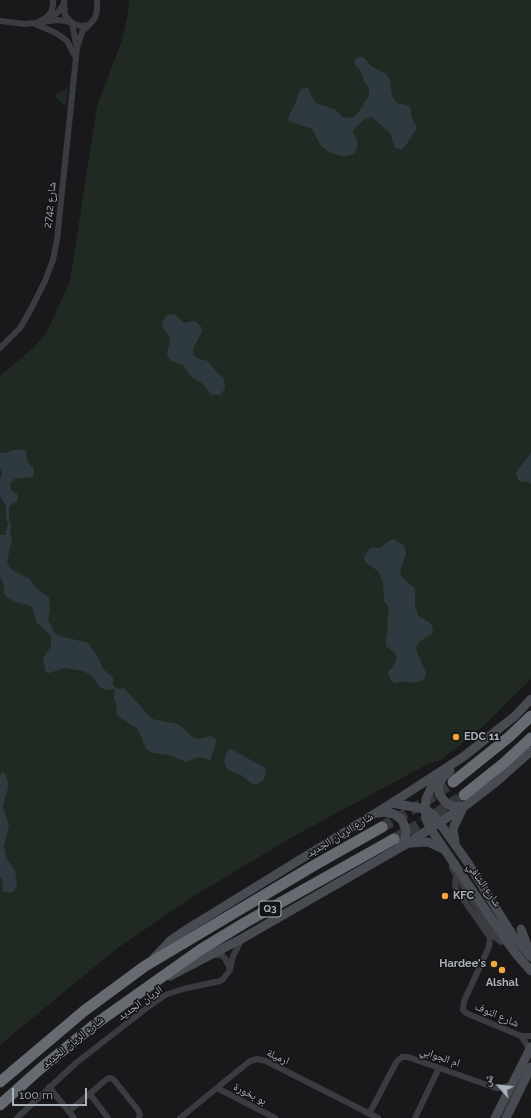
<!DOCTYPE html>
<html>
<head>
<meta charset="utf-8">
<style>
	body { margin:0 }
	#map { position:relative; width:531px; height:1118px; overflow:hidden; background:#19191b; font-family:Raleway,"Noto Naskh Arabic",sans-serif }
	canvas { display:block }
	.north { position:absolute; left:479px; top:1066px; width:40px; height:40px; -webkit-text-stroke:3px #141417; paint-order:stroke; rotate:297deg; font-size:11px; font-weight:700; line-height:16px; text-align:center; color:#acb2bb }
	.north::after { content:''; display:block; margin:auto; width:14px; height:18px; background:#acb2bb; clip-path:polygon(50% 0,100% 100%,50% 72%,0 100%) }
	.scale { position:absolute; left:12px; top:1088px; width:75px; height:18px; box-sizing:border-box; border:2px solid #acb2bb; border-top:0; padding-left:5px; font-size:12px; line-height:14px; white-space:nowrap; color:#acb2bb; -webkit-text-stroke:3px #141417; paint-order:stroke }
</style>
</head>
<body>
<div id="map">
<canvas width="531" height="1118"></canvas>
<div class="north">ش</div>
<div class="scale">100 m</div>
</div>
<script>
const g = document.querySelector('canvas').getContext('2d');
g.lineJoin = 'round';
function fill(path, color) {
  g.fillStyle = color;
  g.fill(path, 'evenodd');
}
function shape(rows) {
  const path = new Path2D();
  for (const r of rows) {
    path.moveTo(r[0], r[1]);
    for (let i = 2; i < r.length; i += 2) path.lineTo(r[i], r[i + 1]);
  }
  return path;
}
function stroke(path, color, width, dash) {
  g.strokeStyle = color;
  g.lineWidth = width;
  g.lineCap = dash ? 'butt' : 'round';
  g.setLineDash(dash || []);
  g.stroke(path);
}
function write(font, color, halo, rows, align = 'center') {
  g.font = font + ' Raleway,"Noto Naskh Arabic",sans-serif';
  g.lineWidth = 3;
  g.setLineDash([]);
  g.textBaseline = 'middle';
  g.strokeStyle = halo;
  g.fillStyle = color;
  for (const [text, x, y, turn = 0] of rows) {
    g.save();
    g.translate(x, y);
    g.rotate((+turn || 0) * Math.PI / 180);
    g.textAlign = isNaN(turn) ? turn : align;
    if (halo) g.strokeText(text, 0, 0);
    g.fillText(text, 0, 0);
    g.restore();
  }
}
const green = shape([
	[129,0,531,0,531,679,478,731,442,759,424,766,294,836,197,894,116,949,0,1045,0,376,33,348,46,334,70,281,97,106,122,40,128,14],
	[68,88,66,106,54,96]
]);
const water = shape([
	[358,57,363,57,372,67,381,71,386,74,390,80,392,96,397,103,409,106,411,110,411,116,417,128,406,145,402,149,395,148,390,133,372,117,366,118,354,129,353,132,358,143,357,148,355,153,348,156,340,156,329,152,321,146,312,129,289,121,288,118,296,102,298,95,301,89,304,88,308,88,315,103,334,109,343,117,348,118,353,117,359,112,369,95,369,89,363,79,361,71,355,65,355,60],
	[173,314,177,316,184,323,194,321,198,323,201,327,202,332,195,345,193,350,193,355,198,359,208,361,215,371,224,378,225,388,221,394,217,395,211,394,202,383,191,377,183,365,171,361,167,355,170,340,169,336,163,327,162,323,167,315],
	[12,450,24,450,26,451,27,461,34,469,34,474,32,477,14,479,10,483,11,490,17,494,18,498,16,502,9,506,9,519,11,527,10,535,12,539,7,561,9,566,13,571,30,579,34,586,49,598,50,610,48,620,54,632,60,636,88,643,98,658,103,669,113,678,113,685,117,689,124,688,152,719,178,724,182,727,192,737,198,739,211,736,217,740,210,760,198,757,186,762,169,755,153,753,146,749,138,729,118,716,116,712,117,705,114,699,115,692,114,689,109,690,103,689,99,686,92,676,83,671,65,668,49,673,46,672,43,659,51,646,51,636,36,622,33,608,29,605,15,602,8,598,4,594,4,585,0,577,0,535,5,535,8,524,6,516,6,506,0,496,0,480,2,474,0,468,0,453,6,453],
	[531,453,531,484,529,482,519,481,516,475,517,471],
	[394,539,404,546,406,553,400,571,401,576,415,589,415,606,419,616,429,622,432,626,433,631,431,635,420,641,417,645,416,650,426,672,425,677,423,680,413,683,401,681,397,683,393,682,390,679,388,674,389,670,392,668,397,658,395,653,386,646,386,640,388,630,387,624,389,611,388,606,384,601,383,582,378,571,365,562,364,557,370,548,380,548,390,540],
	[228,749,231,749,265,768,266,772,264,779,259,783,256,785,251,783,241,775,227,769,224,761],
	[4,772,9,784,3,806,9,826,4,847,6,858,15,871,17,884,14,892,10,893,3,891,2,879,0,877,0,777,1,773]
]);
const highwayTunnel = shape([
	[382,827,423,803,453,782],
	[394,839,430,818,464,795]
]);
const street = shape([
	[64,0,65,15,72,23,80,26,89,25,95,18,97,11,97,0],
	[49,20,59,11,63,5],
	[0,21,26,24,58,20,70,22],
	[40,21,46,18,51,12,53,5,53,0],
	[72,23,76,44],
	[35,24,54,32,62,37,67,41,75,56],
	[0,348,20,328,31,309,45,281,53,260,57,240,77,48,82,32,89,25],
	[452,863,452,868,456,875,496,938,501,942],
	[456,875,455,883,456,889,489,936],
	[489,927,490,937,489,947,464,1001,463,1010,466,1013,521,1036,531,1036],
	[214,954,223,956,225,958,230,969],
	[521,1036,527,1045,529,1051],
	[49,1087,74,1118],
	[217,1088,275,1118],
	[90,1094,108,1118],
	[69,1111,107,1079,111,1078,114,1080,138,1110,140,1115,139,1118],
	[369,1114,397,1061,402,1057,408,1057,496,1088,504,1087,512,1085],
	[17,1118,76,1063,148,1007,165,995,183,989,220,981,223,979,230,970,233,956,242,939],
	[180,1118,250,1061,257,1059,266,1061,378,1118],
	[415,1118,439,1068]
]);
const secondary = shape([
	[450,771,443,777,439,784,439,794,446,803,453,807,463,806],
	[437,775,426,799,425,809,426,818,430,828,508,943,517,955,531,971],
	[392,803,425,809,434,815,468,863,512,934,531,957],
	[378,813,384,812,394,814,402,820,406,830,405,840,399,848],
	[455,841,453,831,454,826,463,808],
	[410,843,428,842,443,849],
	[521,929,528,948],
	[154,958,171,940,189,928,392,803,463,757,515,716,531,699],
	[170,976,243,938,408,843,465,806,495,783,531,751],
	[495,1118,531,1047],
	[506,1118,531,1067]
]);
const highway = shape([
	[453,782,509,737,531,716],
	[464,795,504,763,531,738],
	[0,1082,84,1011,145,966,313,866,382,827],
	[0,1105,40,1069,94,1025,200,950,246,922,394,839]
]);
const markers = [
	[456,737,4,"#f2a63b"],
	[445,896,4,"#f2a63b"],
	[494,964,4,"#f2a63b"],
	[502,970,4,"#f2a63b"]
];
const shields = [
	[270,909,22]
];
const shieldNames = [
	["Q3",270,909]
];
const streetNames = [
	["شارع 2742",50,205,-84],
	["شارع الريان الجديد",340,835,-31],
	["شارع الشافي",484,885,55],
	["الريان الجديد",140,1003,-35],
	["شارع النوف",497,1015,23],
	["شارع الريان الجديد",73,1042,-39],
	["ارميلة",278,1057,24],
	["ام الجوابي",440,1057,19],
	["بو بخورة",250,1094,27]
];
const poiNames = [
	["EDC 11",464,737],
	["KFC",453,896],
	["Hardee's",486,964,"right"],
	["Alshal",502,983,"center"]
];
fill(green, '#212a22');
fill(water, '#2f3a40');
stroke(highwayTunnel, '#36383b', 11, [11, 5.5]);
stroke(street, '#3a3c41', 6);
stroke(secondary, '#484b51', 9);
stroke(highway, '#666a71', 11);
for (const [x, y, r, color] of markers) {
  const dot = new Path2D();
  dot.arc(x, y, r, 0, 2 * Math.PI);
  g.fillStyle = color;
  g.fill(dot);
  stroke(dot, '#141417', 1.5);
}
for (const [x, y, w] of shields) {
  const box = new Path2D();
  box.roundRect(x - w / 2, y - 8, w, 16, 3);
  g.fillStyle = '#141417';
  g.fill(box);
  stroke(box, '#acb2bb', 1);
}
write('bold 10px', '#acb2bb', null, shieldNames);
write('11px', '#acb2bb', '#141417', streetNames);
write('bold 11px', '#acb2bb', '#141417', poiNames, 'left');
</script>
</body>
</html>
